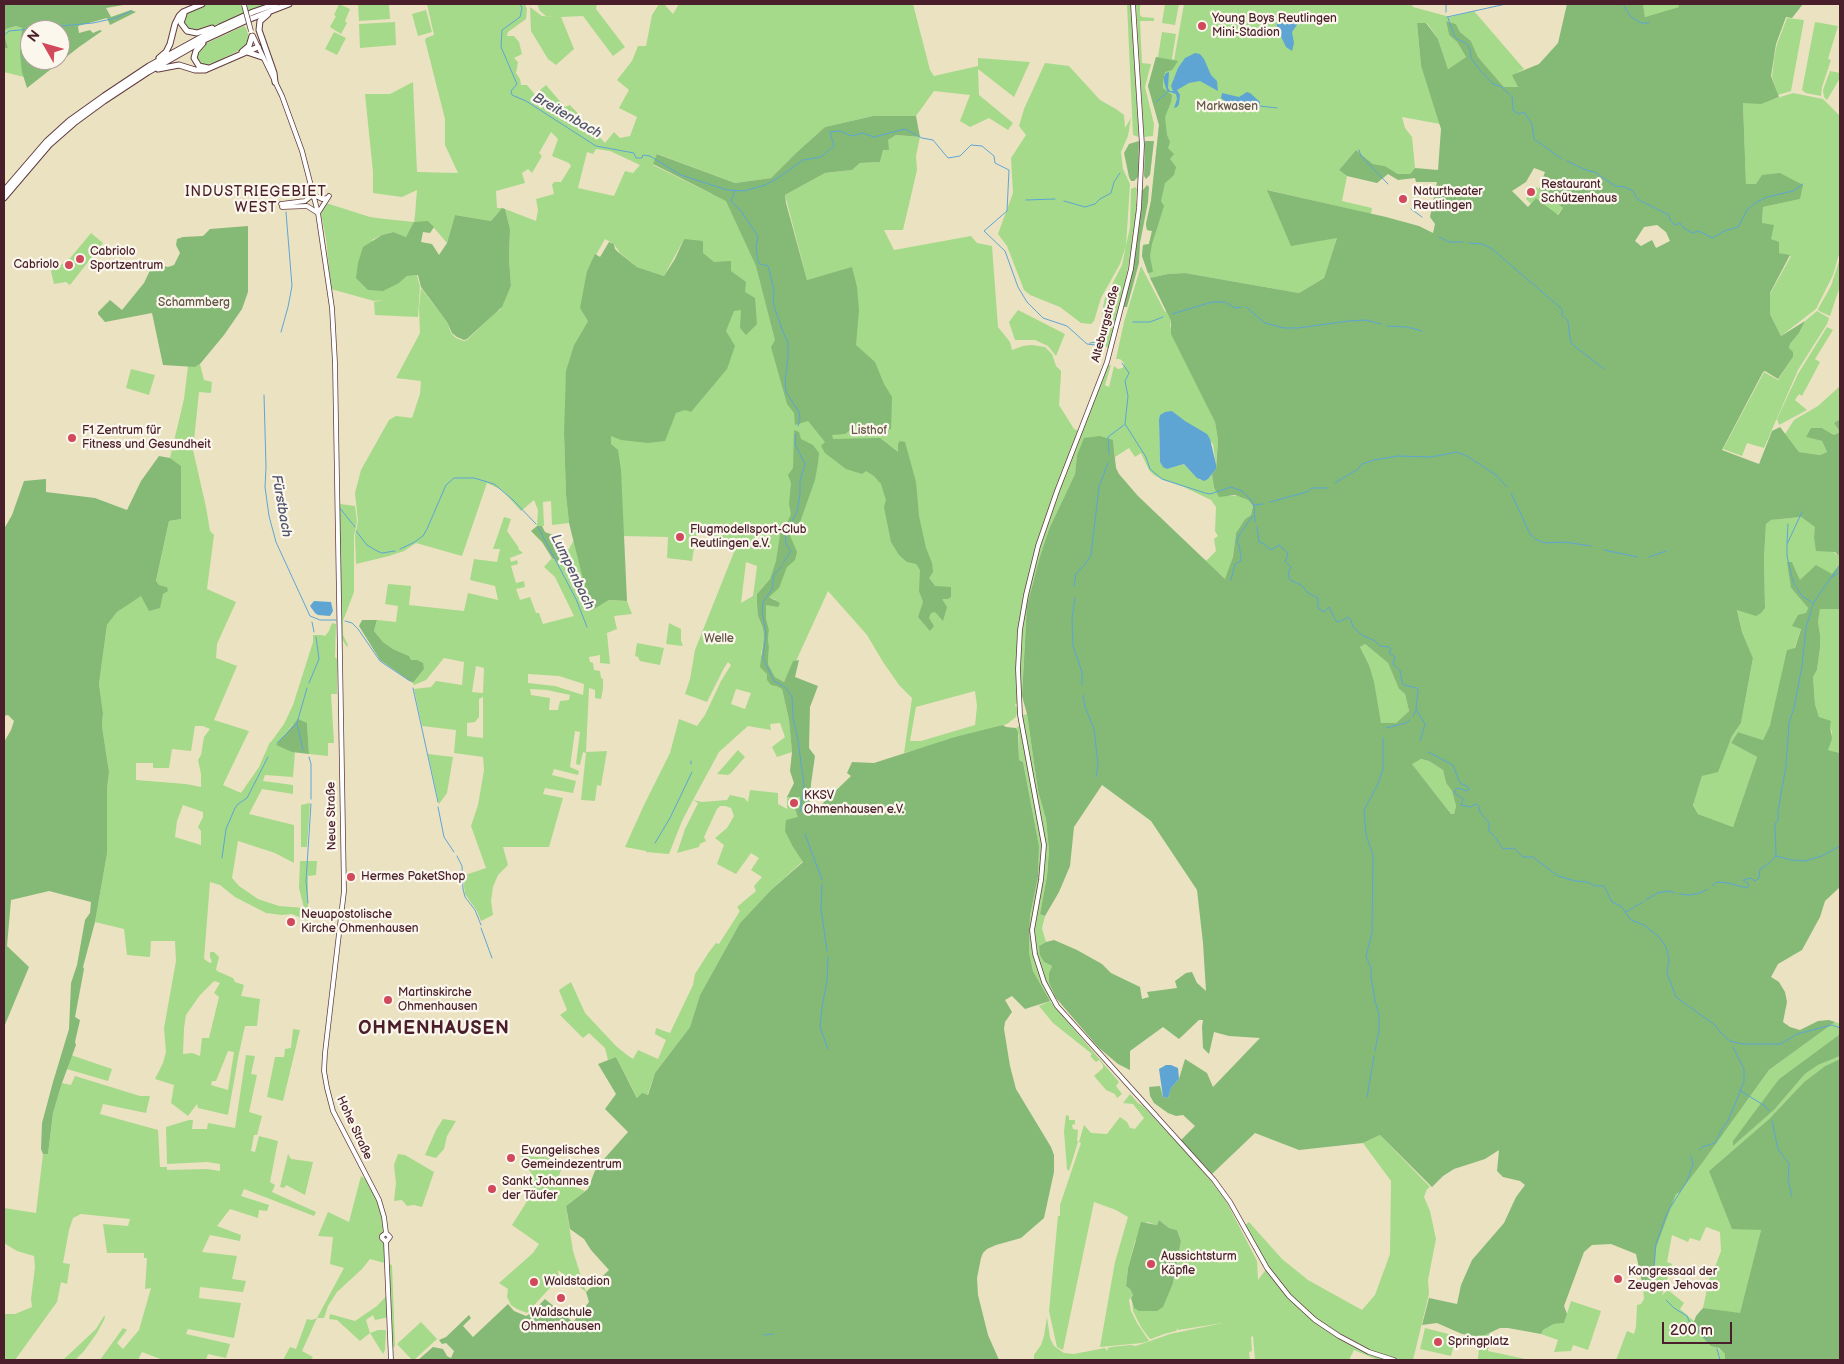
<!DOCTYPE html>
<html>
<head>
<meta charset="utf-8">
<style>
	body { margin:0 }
	#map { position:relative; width:1844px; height:1364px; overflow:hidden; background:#ebe2c2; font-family:"Balsamiq Sans",sans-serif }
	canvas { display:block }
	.frame { position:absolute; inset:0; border:5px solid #4a1f2b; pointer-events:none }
	.north { position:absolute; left:20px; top:20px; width:50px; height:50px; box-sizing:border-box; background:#fbf7ec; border:1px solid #b4a19f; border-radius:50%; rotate:308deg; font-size:14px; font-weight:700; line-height:20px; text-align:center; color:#4a1f2b }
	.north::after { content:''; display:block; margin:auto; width:18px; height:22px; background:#d1495b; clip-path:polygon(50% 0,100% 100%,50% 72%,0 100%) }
	.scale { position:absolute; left:1662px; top:1322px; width:70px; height:22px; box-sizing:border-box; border:2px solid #4a1f2b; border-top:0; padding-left:6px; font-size:15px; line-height:18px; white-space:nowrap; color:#4a1f2b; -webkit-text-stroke:4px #fbf7ec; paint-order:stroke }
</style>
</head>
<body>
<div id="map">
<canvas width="1844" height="1364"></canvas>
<div class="frame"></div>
<div class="north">N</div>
<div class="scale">200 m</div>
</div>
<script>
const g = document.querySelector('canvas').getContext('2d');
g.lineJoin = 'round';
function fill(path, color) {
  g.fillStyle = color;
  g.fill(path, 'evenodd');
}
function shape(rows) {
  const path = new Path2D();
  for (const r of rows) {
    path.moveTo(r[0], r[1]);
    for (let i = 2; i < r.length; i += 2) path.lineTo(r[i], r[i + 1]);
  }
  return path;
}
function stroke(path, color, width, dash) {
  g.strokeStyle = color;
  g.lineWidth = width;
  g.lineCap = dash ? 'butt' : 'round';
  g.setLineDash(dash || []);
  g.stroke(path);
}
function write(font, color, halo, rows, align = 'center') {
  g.font = font + ' "Balsamiq Sans",sans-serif';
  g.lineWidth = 4.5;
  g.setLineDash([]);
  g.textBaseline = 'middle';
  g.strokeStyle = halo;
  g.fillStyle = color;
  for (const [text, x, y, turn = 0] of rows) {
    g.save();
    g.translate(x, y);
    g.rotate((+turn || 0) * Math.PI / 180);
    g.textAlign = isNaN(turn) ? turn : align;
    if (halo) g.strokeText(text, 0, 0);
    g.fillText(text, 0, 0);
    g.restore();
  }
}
const green = shape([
	[202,4,266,4,202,32,190,33,181,22,188,10],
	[339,4,350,9,345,21,347,23,341,34,330,27,336,16,334,15],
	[358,4,389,4,390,19,359,21],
	[427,4,525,4,527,9,526,19,508,32,507,36,514,36,519,42,522,54,514,58,518,62,516,73,520,79,521,85,527,85,542,103,549,99,540,90,546,85,565,107,570,105,605,143,614,132,620,138,630,136,637,117,619,108,629,90,617,80,632,61,638,46,646,46,652,15,659,4,664,4,673,14,679,4,913,4,930,70,934,76,978,66,978,58,1030,62,1014,97,978,69,979,95,1013,123,1008,130,989,118,970,127,960,121,970,95,934,91,916,116,873,116,825,127,797,152,771,178,735,183,658,154,653,165,712,194,714,191,767,205,806,282,852,268,807,280,785,195,825,173,852,170,860,163,880,162,883,149,888,150,888,140,896,135,920,137,916,156,917,170,903,230,884,230,894,250,971,236,977,243,992,246,998,327,1010,342,1012,350,1023,346,1032,345,1045,347,1052,354,1056,366,1061,371,1061,374,1059,405,1074,429,1079,431,1106,366,1111,365,1105,385,1109,387,1114,366,1118,369,1123,368,1124,363,1120,359,1116,359,1124,322,1141,266,1165,312,1166,311,1171,321,1170,326,1215,422,1218,440,1216,464,1213,444,1172,411,1159,420,1160,462,1167,469,1184,464,1200,480,1208,479,1212,474,1214,488,1219,496,1238,496,1248,500,1253,506,1251,515,1245,519,1236,533,1233,557,1226,580,1206,561,1216,551,1214,539,1218,536,1215,531,1216,507,1211,500,1184,487,1163,480,1154,475,1149,470,1141,453,1135,457,1129,448,1115,457,1113,440,1077,455,1075,474,1049,529,1032,586,1026,622,1022,696,1019,703,1015,704,1016,707,1018,707,1016,717,1007,724,904,753,912,698,899,685,883,662,867,635,828,591,796,661,793,662,784,682,775,677,768,664,769,647,768,639,769,630,766,618,766,605,776,600,769,597,776,563,770,579,757,594,758,616,763,628,764,637,761,654,767,674,776,686,782,689,789,720,792,752,777,757,772,747,785,737,780,723,770,724,771,730,748,726,719,752,693,800,702,802,727,800,730,795,744,798,748,802,750,790,778,793,778,804,787,809,787,797,800,796,799,809,796,809,799,817,793,847,803,861,771,890,740,923,700,995,690,1027,655,1073,647,1096,638,1099,616,1057,608,1060,605,1048,589,1033,583,1038,560,1015,567,1010,559,990,571,982,585,1013,616,1046,627,1055,633,1059,638,1050,658,1059,666,1040,655,1034,656,1028,670,1033,693,985,695,974,709,952,716,943,719,944,740,911,737,907,756,891,754,886,762,877,751,870,759,858,751,853,736,874,717,864,724,845,715,838,727,828,734,816,731,808,725,806,720,806,717,809,704,837,706,841,700,844,699,847,677,853,685,829,698,803,693,800,682,821,669,854,646,852,646,851,625,847,644,805,670,753,679,719,697,726,705,715,721,681,731,665,728,662,724,668,707,702,685,694,690,679,695,650,736,547,735,544,717,539,697,531,692,561,667,558,668,537,623,536,623,522,569,470,666,275,686,239,684,239,664,276,637,267,620,253,614,244,605,239,587,271,588,321,574,345,564,434,566,495,569,523,552,525,551,501,543,502,544,526,537,526,538,510,534,500,521,511,502,490,487,483,462,556,416,543,404,551,389,556,356,564,355,536,358,521,355,493,361,470,389,420,396,416,412,418,420,394,421,381,396,378,420,333,419,308,421,288,447,322,451,333,456,338,464,341,467,340,496,312,500,310,511,286,509,258,510,229,505,209,536,221,538,210,536,199,554,194,552,185,554,182,561,182,571,166,569,163,552,156,558,139,551,132,539,153,542,156,532,173,528,169,522,173,525,183,496,191,497,208,502,208,491,221,455,215,447,243,429,222,406,237,392,232,382,235,372,240,399,283,407,276,417,275,420,287,418,317,375,315,374,302,383,300,374,301,331,289,326,239,321,214,326,203,370,217,385,219,414,222,415,215,417,190,402,197,373,193,373,172,365,94,390,94,413,82,417,172,458,173,445,145,445,119,425,40,426,38,434,35],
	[596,149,610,151,640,165,633,173,625,171,614,196,578,188,587,152,593,154],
	[746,562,757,566,756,574,753,596,741,603],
	[736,689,751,693,745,709,731,704],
	[975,691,977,706,975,725,921,741,910,741,916,707],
	[537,4,597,4,596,9,625,47,613,56,583,16,561,17,574,49,556,65,548,59,531,31,530,7,542,16,556,17,546,16,540,11],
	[1127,4,1131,4,1139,137,1133,135],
	[1136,4,1140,4,1140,15,1142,17,1154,18,1154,21,1140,21,1142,63,1151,64,1145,87,1154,124,1153,136,1144,137],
	[1165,4,1179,4,1175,25,1162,23],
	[1184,4,1412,4,1413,7,1450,17,1474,11,1524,69,1513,75,1518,87,1504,87,1478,57,1471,41,1460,32,1456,24,1446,21,1449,35,1457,42,1466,57,1448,69,1438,39,1427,23,1417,23,1421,66,1440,124,1402,117,1405,128,1412,137,1415,168,1410,174,1398,174,1385,166,1373,164,1356,150,1339,170,1347,176,1342,201,1372,208,1371,214,1268,190,1337,238,1324,278,1299,293,1185,273,1168,274,1150,278,1142,256,1143,245,1149,244,1152,231,1147,230,1146,224,1151,201,1159,125,1148,86,1156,57,1158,57,1162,32,1176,34,1172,59,1174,60],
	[1643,4,1678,4,1680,7,1645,17],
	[426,10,432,32,418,36,412,14],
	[1787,18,1804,20,1791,91,1778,95,1772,77,1774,59,1777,44],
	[395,22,396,45,360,48,359,24],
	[1815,22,1838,26,1828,59,1831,60,1822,87,1821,96,1806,93,1802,90],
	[16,26,22,28,24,77,4,72,4,50,8,48,4,33,6,29],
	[244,26,246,28,249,37,248,42,240,50,218,61,205,65,197,62,196,53,205,44],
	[334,32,346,38,337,55,325,49],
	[1045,63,1069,66,1100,100,1116,109,1124,115,1125,128,1131,118,1128,136,1121,152,1123,169,1130,184,1126,246,1120,264,1101,298,1094,321,1091,324,1081,323,1060,307,1030,295,1024,290,1007,246,998,234,1013,193,1011,158,1026,135,1019,126,1024,109],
	[1830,71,1840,73,1840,78,1827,100,1824,97,1823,90],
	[1793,93,1823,99,1840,116,1840,251,1833,275,1816,309,1781,336,1770,314,1770,294,1791,256,1779,253,1762,223,1763,207,1799,199,1756,184,1746,184,1743,103,1761,103],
	[1135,187,1137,189,1136,200,1137,207,1132,247,1120,310,1108,348,1103,345,1104,321,1111,316,1111,311,1107,308,1104,311,1102,320,1103,307,1105,298,1122,265,1130,227,1131,189],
	[1536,187,1563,208,1557,215,1536,198,1531,204,1526,199,1529,195,1531,196],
	[91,233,103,243,70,285,66,282,54,284,50,267,66,263],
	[1840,258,1840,286,1830,316,1819,311,1818,309,1831,286],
	[1018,310,1065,334,1056,356,1048,346,1035,340,1015,340,1009,322],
	[1817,311,1829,318,1827,324,1798,370,1764,448,1747,443,1742,456,1723,449,1764,372,1778,380,1793,357,1792,352,1789,348,1790,344,1799,333,1805,321],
	[1827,327,1833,330,1815,359,1820,362,1802,396,1799,394,1795,400,1807,410,1779,425,1777,419,1798,374],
	[200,364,204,380,212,382,211,393,199,392,193,450,206,507,210,531,214,535,207,589,236,602,217,644,216,658,237,666,214,720,249,731,223,785,241,793,259,767,270,742,271,742,284,724,293,705,313,642,313,635,322,635,325,636,329,631,332,623,336,624,335,657,337,659,337,694,331,694,334,743,328,743,328,756,309,754,307,723,293,724,276,745,295,752,293,777,265,775,263,781,293,785,293,794,262,789,249,814,294,825,294,863,275,853,238,841,232,878,239,886,258,899,279,906,304,908,299,888,300,861,317,861,316,875,308,876,308,921,292,914,282,915,266,913,235,897,220,885,210,882,204,959,210,963,212,962,210,957,210,952,214,952,219,957,216,969,217,971,233,978,235,982,244,985,241,996,260,999,257,1026,245,1026,239,1053,228,1115,198,1108,197,1104,188,1116,171,1103,174,1085,155,1079,163,1063,166,1052,164,1028,176,961,175,941,151,941,150,957,127,955,124,929,95,922,107,854,107,789,109,772,102,726,103,713,99,684,107,625,117,612,129,603,141,596,163,594,167,587,159,585,156,582,169,521,181,519,181,466,170,458,184,399,188,366,195,367],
	[195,726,203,726,210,729,204,737,201,755,198,760,201,774,201,787,186,784,136,780,136,763,153,763,153,768,169,768,172,749,191,751],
	[183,805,203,812,203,817,198,827,201,831,201,845,175,837,177,821],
	[214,981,220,983,214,993,219,997,209,1038,202,1038,200,1056,192,1053,183,1054,184,1028,186,1015,200,995],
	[228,1051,234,1052,228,1090,211,1085,212,1081,216,1081],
	[131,369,155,375,149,395,126,388],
	[1840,386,1840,419,1834,423,1840,432,1834,435,1822,428,1806,437,1822,441,1827,452,1820,455,1799,452,1785,434,1794,420,1818,406],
	[340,504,355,506,357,521,354,536,354,592,343,621,343,635,348,645,347,647,342,639,338,506],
	[504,517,511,519,507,531,519,548,518,549,523,553,510,558,511,562,517,560,518,564,511,566,516,583,524,581,525,587,516,589,520,600,530,597,536,613,539,613,543,624,574,616,555,577,544,567,552,558,554,560,560,560,569,568,561,555,560,550,569,549,574,540,591,611,609,600,627,601,632,614,614,616,617,629,607,633,610,664,600,663,600,655,589,657,590,662,593,663,594,670,600,671,601,678,603,679,603,689,601,699,595,698,595,690,589,688,586,752,607,751,601,786,597,785,595,801,581,800,586,753,583,752,580,765,576,764,580,732,575,731,570,767,579,771,578,775,554,769,552,775,576,781,573,793,545,788,543,794,563,798,549,847,503,847,508,865,498,875,493,887,491,901,493,915,481,921,477,911,465,894,464,886,465,875,486,868,471,826,478,805,484,770,483,757,454,753,456,730,422,726,414,689,431,687,436,681,462,685,464,662,444,658,426,680,414,685,413,683,424,669,411,660,409,656,393,649,383,642,374,631,377,620,396,622,398,606,385,604,388,584,411,586,409,605,464,611,468,593,498,600,495,586,470,580,474,559,497,562,500,549,493,549],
	[476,666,484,668,483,693,472,692],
	[528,674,559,676,584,684,583,695,555,686,528,683],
	[530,689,547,690,570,695,569,700,560,701,558,710,549,710,550,698,531,695],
	[483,697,483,738,467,736,467,723,475,722,479,717,479,699],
	[1801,517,1816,527,1814,537,1840,557,1839,565,1833,574,1800,580,1792,562,1791,588,1808,608,1806,613,1793,625,1801,628,1770,725,1763,740,1738,732,1731,743,1757,757,1733,827,1698,814,1693,804,1702,776,1726,750,1732,736,1741,723,1753,658,1742,632,1737,609,1765,608,1764,558,1766,524,1770,520],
	[1820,608,1840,609,1840,753,1828,750,1832,731,1829,726,1819,717,1815,704,1813,677,1817,670,1820,648,1820,634,1818,622],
	[669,623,681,629,681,641,683,646,666,644],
	[637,643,664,648,660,665,640,661,638,657,635,656],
	[1365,644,1388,663,1399,689,1405,694,1409,711,1396,723,1381,724,1369,665,1360,647],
	[1027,714,1038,791,1046,819,1049,850,1047,876,1040,914,1045,916,1042,928,1046,942,1039,946,1044,962,1052,966,1049,973,1049,981,1056,998,1050,1001,1119,1082,1116,1086,1122,1094,1117,1098,1115,1094,1106,1090,1094,1076,1103,1068,1103,1065,1099,1060,1096,1062,1090,1056,1092,1054,1053,1023,1039,1006,1050,1001,1033,971,1029,952,1030,916,1038,877,1039,846,1023,762,1019,760,1019,736,1016,728,1021,725,1023,715],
	[738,750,745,757,731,773,728,775,717,774],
	[428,754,453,757,447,793,439,804],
	[1421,759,1429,761,1443,770,1446,783,1452,791,1456,806,1454,814,1451,814,1411,763],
	[310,803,307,847,301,847,301,805],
	[1835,1022,1840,1024,1840,1034,1779,1079,1733,1146,1774,1110,1805,1074,1818,1065,1840,1056,1840,1059,1825,1066,1804,1082,1769,1119,1709,1171,1761,1230,1740,1314,1703,1308,1710,1275,1712,1275,1721,1251,1720,1232,1706,1227,1700,1241,1690,1238,1688,1242,1672,1235,1667,1262,1672,1264,1662,1295,1668,1290,1684,1303,1680,1309,1694,1321,1693,1327,1725,1354,1725,1360,1616,1360,1627,1331,1634,1334,1636,1327,1637,1305,1641,1304,1644,1299,1643,1287,1654,1289,1656,1248,1676,1194,1680,1192,1703,1162,1769,1070],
	[293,1029,300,1030,283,1101,267,1097,275,1057,284,1057,285,1049,291,1048],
	[71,1055,112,1069,108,1081,67,1069],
	[246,1055,255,1056,251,1074,257,1075,249,1112,262,1116,257,1135,254,1135,251,1151,255,1152,259,1136,278,1141,270,1182,275,1185,272,1192,316,1212,314,1216,244,1189,241,1196,269,1205,267,1211,259,1210,258,1218,230,1209,217,1226,241,1235,240,1241,210,1235,202,1252,237,1256,232,1279,246,1281,243,1292,200,1287,199,1298,241,1303,234,1338,188,1329,186,1334,230,1344,226,1358,208,1354,206,1360,163,1360,142,1352,138,1360,100,1360,123,1328,127,1330,117,1343,123,1349,139,1330,151,1288,145,1289,147,1258,144,1258,144,1253,107,1253,103,1224,128,1226,130,1219,81,1214,73,1218,69,1230,63,1263,70,1264,67,1284,61,1282,57,1302,15,1360,4,1360,4,1314,15,1314,32,1307,31,1299,35,1267,34,1256,17,1251,4,1243,4,1208,36,1213,43,1154,48,1154,53,1113,62,1083,71,1085,75,1076,140,1096,150,1096,146,1113,103,1104,100,1114,158,1130,160,1167,167,1167,167,1170,207,1169,220,1171,220,1164,207,1162,167,1164,166,1127,189,1120,193,1120,192,1129,207,1129,208,1123,235,1128],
	[1130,1094,1138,1103,1143,1106,1190,1156,1212,1182,1226,1201,1257,1261,1258,1280,1267,1268,1244,1226,1249,1222,1282,1259,1308,1280,1362,1310,1375,1295,1390,1254,1391,1181,1363,1143,1380,1135,1430,1187,1427,1189,1424,1197,1430,1211,1436,1239,1428,1280,1429,1294,1413,1360,1378,1360,1354,1350,1349,1360,1255,1360,1253,1336,1251,1337,1252,1351,1249,1352,1250,1360,1034,1360,1034,1355,1041,1345,1044,1336,1047,1317,1050,1338,1054,1346,1064,1353,1074,1354,1105,1348,1107,1351,1108,1348,1111,1347,1131,1345,1136,1346,1170,1334,1223,1323,1178,1330,1178,1328,1176,1331,1164,1334,1151,1339,1149,1338,1141,1327,1133,1311,1132,1301,1134,1308,1173,1283,1181,1241,1177,1230,1169,1228,1159,1220,1157,1225,1147,1222,1135,1241,1128,1268,1126,1286,1130,1289,1133,1295,1129,1300,1131,1311,1137,1323,1149,1341,1142,1343,1100,1347,1115,1262,1128,1217,1116,1210,1094,1202,1063,1350,1057,1347,1049,1311,1058,1216,1060,1216,1060,1205,1081,1143,1079,1142,1084,1125,1091,1133,1107,1134,1120,1117,1127,1122,1130,1128,1135,1129,1144,1118,1133,1104,1123,1103],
	[1066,1115,1069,1116,1069,1120,1075,1120,1075,1124,1072,1125,1073,1129,1078,1130,1077,1140,1078,1142,1069,1171,1067,1169,1064,1131],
	[443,1119,456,1121,447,1136,444,1149,436,1158,425,1155,436,1130],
	[288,1154,291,1159,313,1162,305,1195,286,1185,284,1188,280,1187],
	[398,1154,405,1155,434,1172,422,1207,414,1205,407,1206,402,1200,394,1201,396,1183,394,1165],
	[520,1154,535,1157,550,1157,562,1166,558,1180,585,1191,566,1206,573,1251,586,1292,558,1270,559,1278,527,1313,517,1309,511,1305,507,1297,508,1289,499,1283,533,1253,539,1244,512,1225,526,1203,533,1180,533,1176],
	[361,1176,369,1181,379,1200,386,1233,382,1236,386,1242,388,1264,392,1265,395,1346,391,1350,389,1317,375,1320,373,1315,366,1320,370,1333,378,1330,386,1330,385,1350,383,1354,370,1333,360,1341,337,1320,329,1319,330,1314,355,1321,377,1306,389,1293,388,1264,370,1259,362,1269,337,1292,328,1306,324,1318,317,1318,302,1351,313,1357,311,1360,283,1360,290,1347,296,1349,307,1319,312,1320,317,1318,344,1268,330,1264,333,1237,318,1236,328,1212,349,1222],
	[1571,1301,1601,1311,1588,1350,1573,1345,1571,1351,1554,1352,1558,1340,1541,1334,1543,1330,1554,1324,1564,1323],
	[104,1316,105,1316,104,1320,97,1333,84,1351,75,1360,63,1360,96,1329],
	[421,1322,437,1339,414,1360,412,1360,397,1344],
	[1425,1328,1456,1336,1451,1356,1420,1349],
	[1490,1333,1488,1351,1530,1360,1476,1360,1478,1359,1480,1335]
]);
const forest = shape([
	[4,4,129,4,106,8,111,17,131,10,136,12,110,25,107,18,78,26,79,33,90,30,93,33,100,30,102,31,79,47,27,88,22,72,20,54,22,28,16,26,6,29,4,33,8,48,4,49],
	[30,30,60,30,60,60,30,60],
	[1567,4,1643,4,1645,17,1679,7,1678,4,1803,4,1792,18,1786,17,1776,44,1771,76,1779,97,1761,104,1743,103,1746,184,1756,184,1762,175,1780,173,1803,185,1800,199,1763,207,1762,223,1774,225,1771,239,1779,242,1779,253,1790,255,1770,293,1770,314,1781,336,1805,321,1799,333,1790,344,1789,348,1793,352,1793,357,1778,379,1765,371,1763,372,1722,450,1759,464,1772,431,1780,427,1799,452,1820,455,1827,452,1822,441,1806,437,1811,428,1822,428,1834,435,1840,432,1834,423,1840,419,1840,609,1820,609,1818,622,1820,634,1820,648,1817,670,1813,677,1815,704,1819,717,1831,721,1830,726,1832,739,1828,750,1840,753,1840,887,1825,901,1820,917,1802,950,1778,964,1771,977,1779,982,1785,992,1787,1002,1783,1022,1790,1027,1800,1030,1818,1021,1829,1020,1835,1022,1769,1070,1703,1162,1680,1192,1676,1194,1656,1248,1654,1289,1643,1287,1636,1254,1611,1244,1592,1245,1584,1252,1564,1306,1567,1314,1564,1323,1554,1324,1543,1330,1541,1334,1508,1328,1500,1328,1485,1335,1475,1336,1462,1334,1437,1323,1422,1325,1429,1298,1457,1304,1461,1285,1472,1260,1504,1223,1516,1197,1525,1185,1520,1181,1503,1177,1497,1171,1499,1150,1485,1159,1454,1169,1443,1176,1432,1187,1380,1135,1363,1143,1299,1150,1255,1133,1212,1174,1180,1141,1195,1126,1183,1115,1176,1116,1168,1113,1154,1103,1150,1096,1149,1087,1160,1086,1163,1097,1168,1098,1171,1088,1179,1079,1185,1059,1207,1073,1213,1087,1260,1038,1229,1036,1214,1032,1209,1054,1203,1048,1202,1027,1203,1020,1199,1020,1179,1039,1163,1027,1130,1051,1130,1070,1118,1064,1098,1047,1056,998,1049,982,1049,973,1052,966,1044,962,1040,955,1039,946,1046,942,1054,940,1077,950,1102,964,1111,973,1140,987,1142,999,1149,997,1147,992,1177,988,1175,981,1186,973,1192,972,1197,983,1206,991,1203,943,1197,890,1151,821,1102,785,1074,827,1070,866,1059,892,1045,916,1040,914,1047,876,1049,850,1046,819,1038,791,1027,714,1022,696,1026,622,1027,606,1039,560,1049,529,1075,474,1077,455,1084,438,1100,436,1113,440,1116,468,1119,474,1138,496,1225,579,1233,557,1236,533,1245,519,1251,515,1253,506,1248,500,1235,495,1219,497,1214,488,1212,474,1216,469,1218,440,1215,422,1171,334,1171,321,1150,278,1168,274,1185,273,1299,293,1324,278,1337,238,1291,246,1267,190,1386,217,1419,226,1433,233,1435,224,1430,217,1437,182,1416,182,1415,178,1398,180,1388,174,1377,183,1347,176,1339,170,1356,150,1373,164,1385,166,1398,174,1410,174,1415,168,1438,170,1441,129,1421,66,1417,23,1426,23,1438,39,1448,69,1466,57,1457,42,1449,35,1446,21,1456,24,1460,32,1471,41,1478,57,1504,87,1518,87,1512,75,1539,64,1558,43],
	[1534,168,1545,172,1539,189,1563,208,1558,215,1536,198,1528,207,1512,191,1526,182],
	[1657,225,1666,232,1670,241,1656,248,1652,240,1641,246,1635,241,1644,227],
	[1801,517,1815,527,1814,537,1816,551,1835,552,1840,557,1839,565,1832,574,1816,565,1800,580,1792,562,1787,562,1791,588,1808,608,1806,613,1798,615,1792,626,1801,629,1795,648,1787,650,1770,725,1763,740,1738,732,1731,743,1757,757,1733,827,1698,814,1693,805,1702,776,1718,772,1732,736,1741,723,1753,658,1742,632,1737,610,1756,616,1761,613,1765,608,1764,558,1766,524,1771,520],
	[1365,644,1388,663,1399,689,1405,694,1409,711,1396,723,1381,723,1374,682,1369,665,1360,647],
	[1421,759,1429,761,1443,770,1446,783,1452,791,1456,806,1454,814,1451,814,1412,764],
	[1156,57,1178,61,1172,70,1165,72,1163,82,1163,88,1172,95,1171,102,1165,117,1167,135,1170,142,1168,148,1174,154,1170,159,1176,167,1174,175,1165,183,1161,201,1164,206,1152,244,1150,256,1153,272,1148,273,1142,256,1143,245,1149,244,1152,231,1147,230,1146,224,1151,201,1159,125,1148,86],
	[873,116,916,116,920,137,896,135,888,140,889,150,883,150,880,162,860,163,852,170,825,173,785,195,786,203,807,280,852,267,857,287,859,310,856,345,875,362,884,384,892,397,891,429,864,434,856,426,845,434,832,435,833,439,880,438,898,452,898,444,900,441,905,442,916,482,919,516,926,548,932,563,933,572,929,578,935,586,951,587,951,597,948,599,942,599,947,607,943,621,935,612,931,613,929,618,934,626,930,631,918,617,923,602,919,591,920,570,916,564,907,562,899,555,891,542,884,507,886,500,881,484,874,476,866,471,862,474,846,469,825,453,821,446,825,442,808,421,795,425,794,413,787,404,771,347,775,340,756,266,726,201,653,164,657,154,735,183,771,178,797,152,825,127],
	[1139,141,1138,177,1134,181,1131,181,1129,177,1124,153,1129,144],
	[1145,141,1154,141,1150,175,1146,179,1144,176],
	[1147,185,1149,187,1148,202,1140,243,1139,263,1127,307,1124,307,1134,261,1142,191],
	[502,208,505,209,510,229,509,258,511,286,502,307,467,339,464,340,457,337,452,333,447,322,421,287,418,275,407,276,399,283,383,291,368,290,356,278,358,263,363,247,382,235,393,232,406,237,414,222,428,221,434,227,430,233,423,232,421,242,432,244,439,255,447,243,455,215,491,221],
	[248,226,248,292,242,309,224,335,200,364,195,367,163,365,152,313,105,322,98,314,98,312,110,300,122,310,144,283,153,264,168,267,174,265,180,253,176,245,177,239,183,237,203,236,210,229],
	[684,239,703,241,703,253,714,262,731,261,731,271,746,282,745,292,755,298,757,324,746,335,740,328,741,310,734,311,726,331,735,346,727,369,691,412,685,410,676,413,665,441,648,443,621,440,611,436,611,444,618,450,621,470,627,601,609,600,591,611,569,523,566,495,564,434,566,371,574,345,588,321,580,308,587,271,595,254,600,257,609,242,614,244,615,249,618,252,637,267,664,276,675,259],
	[794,430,799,432,801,439,813,445,819,453,818,463,815,480,799,525,793,526,788,531,797,552,795,560,787,567,779,588,769,597,780,603,778,607,766,605,766,618,769,630,768,639,769,647,768,664,775,677,784,682,793,661,799,660,795,677,818,686,810,707,809,748,815,756,811,784,810,812,823,803,851,776,847,773,852,762,874,763,955,737,1003,725,1006,727,1016,728,1018,732,1019,760,1023,762,1039,846,1038,877,1030,916,1029,952,1033,971,1050,1001,1025,1009,1012,996,1005,1000,1012,1012,1005,1022,1004,1029,1010,1066,1016,1089,1051,1147,1054,1155,1054,1172,1044,1218,1021,1238,996,1245,987,1249,983,1253,981,1258,977,1278,978,1295,988,1335,999,1360,418,1360,433,1347,443,1349,447,1356,451,1358,454,1351,446,1343,442,1344,439,1340,446,1337,469,1315,471,1318,463,1326,473,1337,508,1304,514,1311,526,1316,531,1313,545,1299,573,1322,589,1302,586,1292,609,1270,591,1250,584,1239,570,1229,566,1206,588,1189,596,1168,628,1132,605,1109,616,1094,598,1064,616,1057,637,1098,642,1093,648,1095,655,1073,690,1027,700,995,740,923,771,890,803,862,793,847,785,831,786,820,798,817,795,809,799,808,800,797,787,797,794,783,790,771,792,752,789,720,782,689,776,686,771,685,767,680,767,674,760,667,764,637,763,628,758,616,757,604,757,594,770,579,776,561,781,529,788,521,791,514,789,504,791,483,788,475,793,468],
	[159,456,170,458,181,466,181,519,169,521,156,581,159,585,167,587,168,591,163,594,160,608,149,611,141,596,117,612,107,625,99,684,103,713,102,726,109,772,107,789,107,854,95,922,83,967,84,969,75,1017,80,1020,75,1042,76,1045,62,1083,53,1113,48,1154,43,1154,41,1149,42,1123,53,1082,69,1029,71,983,77,965,85,920,90,913,91,902,49,891,11,900,7,946,29,967,4,1027,4,742,11,730,14,721,8,715,4,716,4,529,12,515,24,481,46,479,46,492,95,498,127,510,141,481],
	[537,526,542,526,545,532,553,535,557,542,561,555,569,554,574,570,569,568,560,560,557,561,552,558,542,542,531,531],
	[362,620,377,620,374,631,383,642,393,649,409,656,411,660,417,660,423,663,424,669,413,683,380,660,359,626],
	[298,719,307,723,309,754,292,752,276,745],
	[1840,1034,1840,1056,1818,1065,1805,1074,1774,1110,1733,1146,1733,1141,1779,1079],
	[1840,1059,1840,1360,1725,1360,1725,1354,1719,1348,1711,1346,1692,1327,1696,1316,1703,1308,1740,1313,1761,1230,1732,1229,1709,1171,1769,1119,1804,1082,1825,1066],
	[1159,1220,1169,1228,1177,1230,1181,1241,1173,1283,1163,1307,1157,1311,1139,1311,1134,1308,1131,1298,1133,1295,1130,1289,1126,1286,1128,1268,1141,1222,1157,1225]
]);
const water = shape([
	[1297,14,1300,15,1299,22,1292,32,1294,43,1292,51,1286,47,1277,28,1277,24,1294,20],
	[1195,53,1200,54,1204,59,1211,75,1217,81,1218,91,1200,81,1189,83,1177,90,1180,95,1179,104,1177,107,1174,108,1177,99,1176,94,1167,91,1164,82,1164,77,1166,73,1169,72,1168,88,1170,91,1173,91,1171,86,1178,68,1185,58],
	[1247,92,1250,93,1260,102,1260,109,1251,109,1240,104,1232,107,1221,98,1222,93,1239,97],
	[1172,411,1185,421,1207,434,1210,439,1216,464,1216,469,1208,479,1204,481,1197,478,1184,464,1167,469,1163,467,1160,462,1159,420,1160,415,1165,412],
	[314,601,331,602,333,611,330,616,318,615,315,613,310,606],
	[1166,1065,1171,1065,1178,1068,1179,1079,1171,1088,1168,1098,1163,1097,1159,1069]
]);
const stream = shape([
	[520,4,522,8,520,17,502,30,501,47,517,84,511,91,512,95,526,101,596,146,634,153,636,158,642,158,643,155,650,156,681,175,727,190,744,191,765,185,778,178,803,160,821,157,834,146,830,132,840,131,852,136,862,133,874,137,905,129,922,138,933,140,948,158,960,156,971,145,982,146,994,156,995,163,1009,170,1007,211,984,231,1005,251,1018,287,1027,302,1043,318,1067,326,1087,344,1096,345],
	[1446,4,1446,12],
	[1623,4,1630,16,1641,23,1649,23],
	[1447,17,1506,4],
	[1448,18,1454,35,1457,39,1466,43,1470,49,1471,58,1479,69,1493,84,1502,87,1510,95],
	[4,35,9,31,93,23,116,18,131,11],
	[1512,96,1513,110,1519,114,1524,112,1532,124,1534,139,1562,159],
	[1156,102,1169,91],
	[1260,106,1277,108],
	[1359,150,1361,156,1388,184],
	[1567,161,1586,170,1595,172,1615,186,1625,187,1633,191,1637,199,1669,215,1670,220,1675,225,1680,223,1684,228,1692,233,1698,231,1713,238,1724,231,1738,227,1747,210,1755,203,1767,197,1793,191,1803,184],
	[735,191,731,201,741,211,756,233,758,237,756,247,758,261,760,264,768,266,774,290,773,303,783,332,788,342,788,357,785,382,786,392,799,412,800,420,798,426],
	[1026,200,1055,199],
	[1064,201,1085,207,1095,204,1100,199,1111,193,1114,182,1120,173],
	[1411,209,1422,217],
	[1439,237,1449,242,1463,242],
	[1469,243,1482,244,1491,248,1562,309,1562,315,1568,321,1570,339,1572,344,1604,369],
	[1246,307,1265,323,1284,328,1298,328,1349,321,1365,320,1381,324],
	[1172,314,1212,302,1225,302,1235,308,1242,307],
	[1133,322,1150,322,1163,317],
	[1387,326,1407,327,1422,331],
	[281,332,288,307,292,286,286,212],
	[1090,343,1096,342],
	[1122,363,1129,373,1125,381,1128,396,1125,424,1146,457,1150,469,1162,479,1205,493,1210,494,1231,487,1242,491,1252,501,1254,505,1255,522],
	[264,395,266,467,265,487,269,516,276,542,310,616,320,620,336,620],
	[1109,454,1108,437,1124,425],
	[1335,483,1358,469,1362,464,1374,460,1398,456,1431,457,1457,452,1467,456,1496,475,1507,487],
	[1511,493,1530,534,1537,540,1545,543,1564,542,1591,546],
	[1270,502,1307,492,1312,488,1328,488],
	[1254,505,1263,504],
	[339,507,355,527],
	[1802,512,1787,544,1787,556,1793,582,1802,596,1813,603],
	[538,527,576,599,587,627],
	[1257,527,1259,542,1264,544,1271,550,1279,545,1287,552,1288,556,1285,561,1291,567,1288,574,1290,580,1301,585,1308,593,1318,598,1318,608,1324,612,1329,607,1336,621,1339,622,1348,617,1351,620,1353,627,1362,635,1375,641,1380,646,1389,647,1391,649,1389,653,1395,657,1393,664,1400,670,1402,683,1404,685,1417,688,1418,692,1416,709,1425,724,1420,741],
	[356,531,367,545,377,551,382,553,395,551],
	[1787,543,1788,524],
	[400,549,413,543,423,536,427,529,446,485,454,478,474,478,494,484,513,500,536,524],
	[1604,550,1638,557],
	[1649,557,1666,551],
	[783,563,791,551,786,544,785,533,797,512,800,494,800,481,805,464,795,444,796,434],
	[782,566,774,575,772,589,763,602,762,611,766,634,763,658,774,681,785,687,792,697,793,718,798,740,804,786,800,812],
	[1832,577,1840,572],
	[1231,580,1235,564,1241,561,1241,557,1239,545,1237,542,1239,535,1253,516],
	[1074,586,1076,574,1086,563,1091,555,1099,487,1108,463],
	[1075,598,1072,619,1073,646,1082,672,1082,685],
	[345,621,352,623,358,629,380,661,410,681],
	[312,622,314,632],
	[309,683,319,659,316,637],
	[413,688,438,802],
	[1083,695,1085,707,1094,729,1098,764,1096,777],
	[1413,716,1416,710],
	[297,724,303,750],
	[1386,728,1406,723,1410,720],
	[277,743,297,723,307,688],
	[1428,752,1453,765,1460,783,1468,787,1469,789,1467,791,1458,788,1455,790,1455,793,1463,799,1461,805,1471,807,1475,804,1478,805,1480,812,1489,823,1489,831,1495,837,1503,849,1514,848,1523,857,1533,857,1558,876,1575,881,1587,882,1595,886,1604,886,1612,902,1621,906,1631,920,1644,925,1659,937,1666,947,1669,959,1667,973,1676,997,1715,1025,1721,1033,1730,1041,1742,1044,1781,1044,1797,1034,1832,1025,1840,1028],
	[309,757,311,764,311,799],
	[691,761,691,764],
	[438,807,444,837,454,852],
	[805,834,822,880],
	[655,843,670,818,692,772],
	[457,856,462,866,463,889,465,897,475,910,481,925],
	[1776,856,1792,860,1805,861,1822,856,1840,846],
	[222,858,226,829,235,808,238,804,247,798,268,757],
	[822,884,821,908,827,951],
	[1712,886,1717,882,1728,883,1747,888,1749,884,1743,880,1751,878,1755,881,1759,878,1760,869,1768,864,1776,856,1775,824,1778,820,1778,811,1786,766,1789,723,1794,708,1802,666,1806,628,1813,604,1818,596,1840,565],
	[1680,894,1689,895,1700,893,1708,889],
	[1646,900,1657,893,1668,891,1675,893],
	[308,903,306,881,311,804],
	[1626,912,1643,902],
	[481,928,492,958],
	[828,1049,820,1027,822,1008,827,980,828,957],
	[1375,1051,1379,1030,1379,1014,1375,1001,1371,977,1371,968,1366,956,1372,933,1373,855,1366,835,1364,810,1377,786,1383,769,1383,738],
	[1739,1090,1765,1106,1769,1111],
	[1367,1097,1374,1056],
	[1772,1121,1778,1149,1789,1164,1788,1180,1792,1197],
	[1700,1150,1702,1147,1715,1143,1722,1129,1728,1121,1744,1082,1744,1069,1733,1047],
	[1655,1292,1652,1286,1656,1244,1667,1213,1687,1181,1693,1164,1691,1156],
	[1666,1300,1674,1308,1687,1316,1689,1321,1709,1341],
	[764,1335,773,1334],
	[1717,1349,1720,1360]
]);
const major = shape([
	[1133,4,1142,145,1139,208,1131,269,1107,362,1057,491,1038,546,1026,595,1020,630,1018,669,1020,715,1044,845,1041,880,1032,930,1035,954,1044,982,1057,1006,1214,1180,1230,1202,1267,1268,1289,1296,1315,1320,1339,1336,1369,1352,1394,1360],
	[253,36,282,96,302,151,318,213,332,308,335,363,344,891,325,1053,324,1071,327,1088,333,1111,379,1200,384,1217,386,1233],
	[314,195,322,199,327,198],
	[281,204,305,201,310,197,312,191],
	[282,207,307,206,318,213],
	[318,213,329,196],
	[386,1233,382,1236,382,1238,386,1242,391,1360],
	[386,1233,390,1237,386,1242]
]);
const highway = shape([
	[184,14,181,23,187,31,197,33,212,28],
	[268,14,260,21,259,30,274,73,275,82],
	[203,43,196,51,194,58,199,66,208,68],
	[242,52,249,46,252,36],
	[247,52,262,57],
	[159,58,166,52,170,44,175,24,179,16,183,12,202,4],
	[158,69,179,65,195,70,205,70,258,47],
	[4,191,47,141,69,121,104,96,149,66,220,27,253,12,276,4],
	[4,198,50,144,74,123,104,101,148,72,204,40,245,21,289,4]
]);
const majorBridge = shape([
	[244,5,251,31]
]);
const markers = [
	[1202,26,5,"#d1495b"],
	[1531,192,5,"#d1495b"],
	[1403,199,5,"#d1495b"],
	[80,259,5,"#d1495b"],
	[69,265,5,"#d1495b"],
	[72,438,5,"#d1495b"],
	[680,537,5,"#d1495b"],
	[794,803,5,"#d1495b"],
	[351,877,5,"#d1495b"],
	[291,922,5,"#d1495b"],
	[388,1000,5,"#d1495b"],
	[511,1158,5,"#d1495b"],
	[492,1189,5,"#d1495b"],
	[1151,1264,5,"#d1495b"],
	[1618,1279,5,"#d1495b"],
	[534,1282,5,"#d1495b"],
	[561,1298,5,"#d1495b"],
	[1438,1342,5,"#d1495b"]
];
const poiNames = [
	["Young Boys Reutlingen",1212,19],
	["Mini-Stadion",1212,33],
	["Restaurant",1541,185],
	["Schützenhaus",1541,199],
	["Naturtheater",1413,192],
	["Reutlingen",1413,206],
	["Cabriolo",90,252],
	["Sportzentrum",90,266],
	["Cabriolo",59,265,"right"],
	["F1 Zentrum für",82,431],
	["Fitness und Gesundheit",82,445],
	["Flugmodellsport-Club",690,530],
	["Reutlingen e.V.",690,544],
	["KKSV",804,796],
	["Ohmenhausen e.V.",804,810],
	["Hermes PaketShop",361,877],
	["Neuapostolische",301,915],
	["Kirche Ohmenhausen",301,929],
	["Martinskirche",398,993],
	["Ohmenhausen",398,1007],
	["Evangelisches",521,1151],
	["Gemeindezentrum",521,1165],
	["Sankt Johannes",502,1182],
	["der Täufer",502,1196],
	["Aussichtsturm",1161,1257],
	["Käpfle",1161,1271],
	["Kongressaal der",1628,1272],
	["Zeugen Jehovas",1628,1286],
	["Waldstadion",544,1282],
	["Waldschule",561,1313,"center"],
	["Ohmenhausen",561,1327,"center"],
	["Springplatz",1448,1342]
];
const parkNames = [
	["Markwasen",1227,107],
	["Schammberg",194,303],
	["Listhof",869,431],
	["Welle",719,639]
];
const streetNames = [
	["Alteburgstraße",1106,324,-75],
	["Neue Straße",332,816,-91],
	["Hohe Straße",354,1128,65]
];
const waterNames = [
	["Breitenbach",567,116,30],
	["Fürstbach",281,506,80],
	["Lumpenbach",572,572,64]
];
const neighbourhoodNames = [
	["INDUSTRIEGEBIET",256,192],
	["WEST",256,208]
];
const districtNames = [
	["OHMENHAUSEN",434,1029]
];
fill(green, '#a5da8a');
fill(forest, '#84ba76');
fill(water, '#5ea5d4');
stroke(stream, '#5ea5d4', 1);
stroke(major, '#623c42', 5.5);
stroke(highway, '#623c42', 7);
stroke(major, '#fff', 4);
stroke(highway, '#fff', 5);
stroke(majorBridge, '#623c42', 5.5, []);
stroke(majorBridge, '#fff', 4);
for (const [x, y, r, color] of markers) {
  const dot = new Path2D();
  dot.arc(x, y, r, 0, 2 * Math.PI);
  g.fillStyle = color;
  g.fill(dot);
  stroke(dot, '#fbf7ec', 2);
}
write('12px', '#4a1f2b', '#fbf7ec', poiNames, 'left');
write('12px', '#655748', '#fbf7ec', parkNames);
write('12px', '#4a1f2b', '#fbf7ec', streetNames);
write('italic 14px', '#52556f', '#fbf7ec', waterNames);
g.letterSpacing = '1px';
write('14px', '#4a1f2b', '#fbf7ec', neighbourhoodNames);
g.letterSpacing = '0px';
g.letterSpacing = '1px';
write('bold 18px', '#4a1f2b', '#fbf7ec', districtNames);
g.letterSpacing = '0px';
</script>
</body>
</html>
